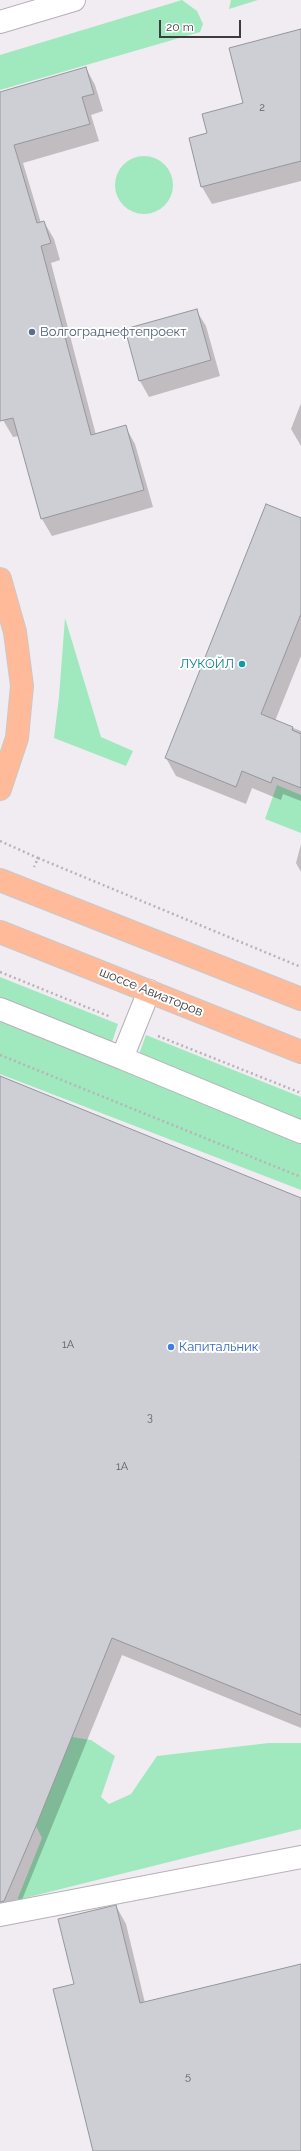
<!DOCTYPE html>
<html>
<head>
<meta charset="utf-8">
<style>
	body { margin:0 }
	#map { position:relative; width:301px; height:2151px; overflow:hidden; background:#f0ecf1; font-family:Raleway,sans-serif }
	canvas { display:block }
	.scale { position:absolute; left:159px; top:20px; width:82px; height:18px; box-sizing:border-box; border:2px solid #3d3b3e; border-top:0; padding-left:5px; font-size:12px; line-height:14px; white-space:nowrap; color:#3d3b3e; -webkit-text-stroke:3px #fff; paint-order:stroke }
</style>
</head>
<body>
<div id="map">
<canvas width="301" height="2151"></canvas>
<div class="scale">20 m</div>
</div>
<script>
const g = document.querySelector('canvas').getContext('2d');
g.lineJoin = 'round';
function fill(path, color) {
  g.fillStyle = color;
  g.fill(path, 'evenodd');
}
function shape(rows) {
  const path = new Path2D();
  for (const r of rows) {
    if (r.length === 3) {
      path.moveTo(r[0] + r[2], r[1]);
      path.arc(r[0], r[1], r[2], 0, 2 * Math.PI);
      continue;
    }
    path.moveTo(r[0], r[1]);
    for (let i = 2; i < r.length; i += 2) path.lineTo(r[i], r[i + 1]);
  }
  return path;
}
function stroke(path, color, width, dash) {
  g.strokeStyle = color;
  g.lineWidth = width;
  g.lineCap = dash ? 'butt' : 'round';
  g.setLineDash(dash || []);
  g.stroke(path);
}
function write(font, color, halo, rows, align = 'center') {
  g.font = font + ' Raleway,sans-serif';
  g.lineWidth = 4;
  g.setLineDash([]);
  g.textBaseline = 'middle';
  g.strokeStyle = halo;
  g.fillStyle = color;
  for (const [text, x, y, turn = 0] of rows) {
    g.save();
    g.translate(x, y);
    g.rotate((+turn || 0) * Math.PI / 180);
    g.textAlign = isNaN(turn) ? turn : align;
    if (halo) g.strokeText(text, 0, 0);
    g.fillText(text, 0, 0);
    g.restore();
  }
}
const green = shape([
	[182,0,197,11,203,24,200,32,0,90,0,55],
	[231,0,258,0,229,9],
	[144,185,29],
	[65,618,101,737,133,751,126,766,54,738,59,697],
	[277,785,301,795,301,833,265,819],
	[0,977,118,1024,111,1045,0,999],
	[0,1022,301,1141,301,1190,0,1074],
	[146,1035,301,1097,301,1122,138,1057],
	[72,1737,91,1740,115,1756,101,1797,109,1804,131,1794,157,1756,269,1743,301,1743,301,1829,17,1900,42,1838,36,1826]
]);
const shadow = shape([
	[301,30,301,181,212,204,202,187,208,134,245,103],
	[86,68,95,85,103,111,91,115,99,141,23,163,41,223,44,222,54,239,60,260,51,263,96,435,125,426,135,444,153,507,52,536,42,519,19,436,13,437,3,420,0,407,0,93],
	[196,310,206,326,220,376,149,397,140,381,126,330],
	[301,403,301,446,291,429],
	[301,519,301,656,275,721,301,731,301,801,283,794,281,800,252,788,246,804,176,776,166,758],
	[301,844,301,872,296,863],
	[0,1077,301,1199,301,1728,122,1655,19,1907,0,1910],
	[116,1906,126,1924,145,2003,301,1965,301,2151,94,2151,76,1985]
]);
const building = shape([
	[301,29,301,161,201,187,189,138,207,133,202,114,243,103,229,48,301,29],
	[86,67,94,94,82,97,90,124,14,145,37,223,44,221,51,243,41,246,91,435,126,425,144,490,41,519,13,418,0,421,0,92,86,67],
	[197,309,211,360,139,381,125,329,197,309],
	[266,504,301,518,301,614,261,714,293,727,292,730,301,734,301,788,273,777,271,783,242,771,236,787,165,758,266,504],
	[0,1076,301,1198,301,1715,112,1638,36,1826,4,1901,0,1902,0,1076],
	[116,1905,140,2003,301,1964,301,2151,93,2151,53,1989,74,1984,58,1919,116,1905]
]);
const path = shape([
	[0,841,38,858,34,867],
	[38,858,301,967],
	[0,972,111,1017],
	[158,1036,301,1093],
	[0,1055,301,1177]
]);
const minor = shape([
	[0,22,74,0],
	[149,991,122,1058,301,1132],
	[0,1009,122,1058],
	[0,1915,301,1857]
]);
const major = shape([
	[0,579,15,632,22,686,17,738,0,789],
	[0,880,301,999],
	[0,932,301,1052]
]);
const markers = [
	[32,332,4,"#5c6f8a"],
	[242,664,4,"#0f9aa8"],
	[171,1347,4,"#3f7fe0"]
];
const numberNames = [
	["2",262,108],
	["1А",68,1345],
	["3",150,1418],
	["1А",122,1467],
	["5",188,2077]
];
const serviceNames = [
	["Волгограднефтепроект",40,332]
];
const cultureNames = [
	["ЛУКОЙЛ",234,664]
];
const streetNames = [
	["шоссе Авиаторов",151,992,22]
];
const shopNames = [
	["Капитальник",179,1347]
];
fill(green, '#a0e8be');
fill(shadow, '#0003');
fill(building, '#cecfd5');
stroke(building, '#95969c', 1);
stroke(minor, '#b5b1b7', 24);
stroke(major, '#c9c8c9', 24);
stroke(path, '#b7b4b8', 2.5, [2, 3]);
stroke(minor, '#fff', 22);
stroke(major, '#ffba9a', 22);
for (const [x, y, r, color] of markers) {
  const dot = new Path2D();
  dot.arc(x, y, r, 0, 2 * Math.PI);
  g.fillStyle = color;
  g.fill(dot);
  stroke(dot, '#fff', 1.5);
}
write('11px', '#616064', null, numberNames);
write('13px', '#4e5e75', '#fff', serviceNames, 'left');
write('13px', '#0d838f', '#fff', cultureNames, 'right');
write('13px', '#3d3b3e', '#fff', streetNames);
write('13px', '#366cbe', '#fff', shopNames, 'left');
</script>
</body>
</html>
